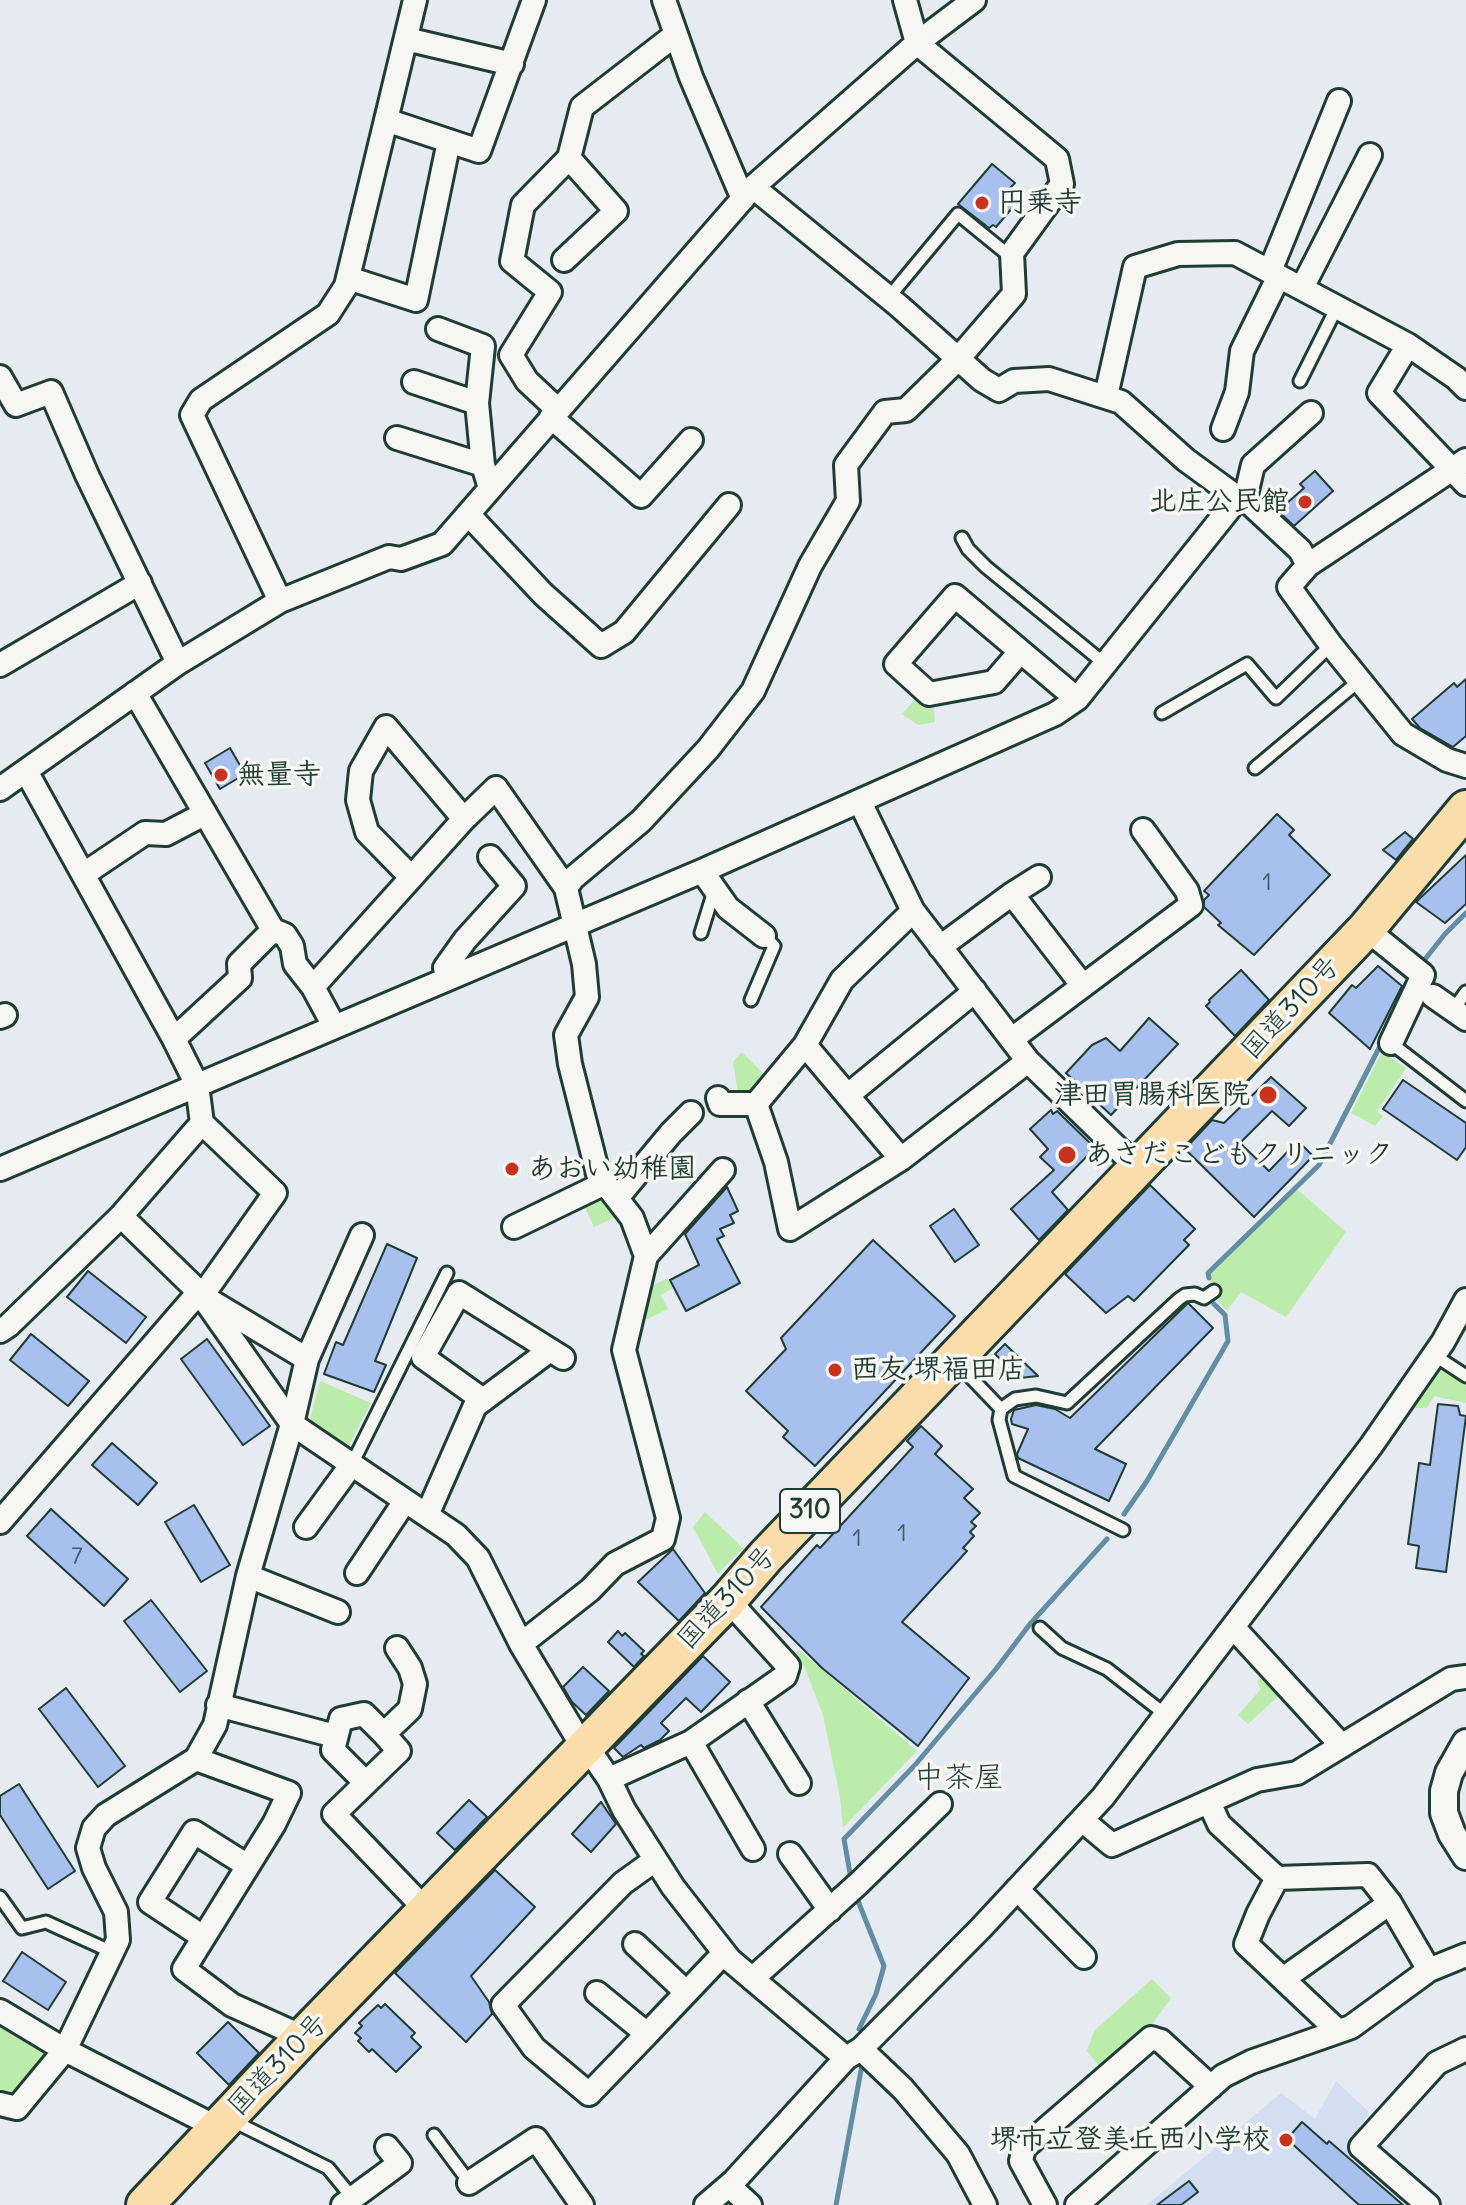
<!DOCTYPE html>
<html>
<head>
<meta charset="utf-8">
<style>
	body { margin:0 }
	canvas { display:block; background:#e6ebf1 }
</style>
</head>
<body>
<canvas width="1466" height="2205"></canvas>
<script>
const g = document.querySelector('canvas').getContext('2d');
g.lineJoin = 'round';
function fill(path, color) {
  g.fillStyle = color;
  g.fill(path, 'evenodd');
}
function shape(rows) {
  const path = new Path2D();
  for (const r of rows) {
    path.moveTo(r[0], r[1]);
    for (let i = 2; i < r.length; i += 2) path.lineTo(r[i], r[i + 1]);
  }
  return path;
}
function stroke(path, color, width, dash) {
  g.strokeStyle = color;
  g.lineWidth = width;
  g.lineCap = dash ? 'butt' : 'round';
  g.setLineDash(dash || []);
  g.stroke(path);
}
function write(font, color, halo, rows, align = 'center') {
  g.font = font + ' Delius,"Klee One",sans-serif';
  g.lineWidth = 7;
  g.setLineDash([]);
  g.textBaseline = 'middle';
  g.strokeStyle = halo;
  g.fillStyle = color;
  for (const [text, x, y, turn = 0] of rows) {
    g.save();
    g.translate(x, y);
    g.rotate((+turn || 0) * Math.PI / 180);
    g.textAlign = isNaN(turn) ? turn : align;
    if (halo) g.strokeText(text, 0, 0);
    g.fillText(text, 0, 0);
    g.restore();
  }
}
const built = shape([
	[1336,2081,1370,2113,1346,2143,1417,2205,1147,2205,1281,2093,1315,2119]
]);
const green = shape([
	[918,696,933,703,935,722,918,725,902,714],
	[742,1052,766,1076,751,1094,738,1094,733,1062],
	[1382,1052,1406,1068,1377,1112,1383,1116,1375,1126,1351,1113],
	[1296,1188,1346,1232,1286,1317,1241,1292,1227,1311,1217,1300,1208,1273],
	[601,1200,611,1202,620,1215,594,1227,585,1207],
	[668,1278,673,1288,661,1295,668,1309,635,1325,644,1290],
	[1437,1364,1466,1383,1466,1403,1434,1396,1427,1408,1406,1408],
	[320,1381,371,1403,348,1447,309,1422],
	[705,1512,743,1548,718,1574,693,1527],
	[799,1650,917,1751,843,1828,840,1797,823,1715,804,1666,795,1654],
	[1264,1672,1283,1692,1248,1724,1238,1715,1261,1689,1257,1682],
	[1152,1979,1171,1998,1149,2029,1102,2070,1087,2051,1094,2031],
	[0,2020,43,2045,48,2060,17,2096,0,2099]
]);
const stream = shape([
	[1422,963,1445,934,1466,913],
	[1209,1278,1208,1273,1319,1165,1379,1048],
	[1124,1514,1147,1481,1228,1341,1225,1315,1214,1304],
	[851,1879,844,1839,915,1765,996,1669,1030,1624,1107,1539],
	[856,1896,884,1966,876,1994,859,2029],
	[836,2205,862,2065]
]);
const building = shape([
	[992,164,1015,183,1010,188,1015,192,1012,195,1019,200,996,227,993,225,989,228,958,204,992,164],
	[1315,471,1333,491,1294,526,1278,511,1304,488,1300,484,1315,471],
	[1466,679,1466,736,1453,747,1420,728,1412,719,1454,683,1457,687,1466,679],
	[230,748,245,774,220,789,205,763,230,748],
	[1277,814,1294,830,1289,835,1330,875,1254,955,1218,925,1221,923,1204,907,1204,900,1209,895,1204,891,1277,814],
	[1405,832,1413,839,1396,860,1383,850,1405,832],
	[1466,855,1466,904,1445,923,1416,902,1466,855],
	[1378,966,1402,986,1370,1049,1329,1013,1352,985,1356,988,1378,966],
	[1241,970,1269,1000,1235,1036,1206,1006,1210,1002,1209,1000,1241,970],
	[1149,1018,1178,1044,1111,1115,1066,1073,1092,1045,1106,1038,1120,1051,1149,1018],
	[1271,1077,1306,1108,1289,1126,1272,1111,1240,1143,1269,1171,1298,1141,1313,1156,1254,1217,1185,1149,1212,1120,1224,1123,1271,1077],
	[1403,1080,1466,1123,1466,1147,1457,1160,1383,1109,1403,1080],
	[1051,1110,1053,1114,1057,1111,1095,1148,1052,1192,1068,1210,1039,1240,1011,1209,1054,1170,1040,1157,1048,1149,1030,1129,1051,1110],
	[1150,1185,1195,1229,1184,1240,1189,1245,1134,1301,1128,1296,1106,1313,1065,1274,1150,1185],
	[727,1187,738,1211,730,1215,734,1223,720,1229,724,1236,717,1239,740,1283,686,1311,670,1280,699,1265,685,1234,727,1187],
	[954,1209,979,1245,955,1262,930,1226,954,1209],
	[873,1240,955,1316,815,1466,783,1437,788,1431,746,1391,786,1349,781,1338,873,1240],
	[387,1244,417,1258,375,1361,386,1365,374,1392,324,1374,336,1342,343,1345,387,1244],
	[88,1271,146,1317,126,1343,67,1297,88,1271],
	[1188,1303,1213,1328,1095,1449,1126,1464,1109,1501,1018,1458,1017,1454,1028,1429,1012,1424,1011,1419,1014,1410,1036,1405,1055,1409,1070,1418,1188,1303],
	[31,1334,89,1381,68,1406,10,1360,31,1334],
	[207,1339,270,1426,243,1445,181,1359,207,1339],
	[1005,1344,1038,1376,1020,1378,995,1354,1005,1344],
	[1438,1404,1458,1406,1460,1415,1466,1416,1446,1572,1416,1568,1419,1546,1408,1544,1419,1463,1430,1465,1438,1404],
	[921,1426,942,1446,935,1454,973,1489,964,1498,980,1513,971,1522,976,1526,970,1532,974,1536,963,1548,967,1551,902,1622,969,1678,918,1746,822,1668,761,1607,817,1545,820,1548,913,1447,907,1441,921,1426],
	[112,1443,157,1483,138,1505,92,1465,112,1443],
	[194,1505,230,1565,201,1582,165,1522,194,1505],
	[51,1509,128,1579,104,1606,27,1536,51,1509],
	[673,1549,705,1593,679,1621,638,1582,673,1549],
	[151,1600,207,1671,180,1692,124,1621,151,1600],
	[618,1631,622,1636,625,1633,644,1651,641,1654,644,1656,634,1667,608,1642,618,1631],
	[703,1656,730,1682,701,1712,686,1698,661,1723,669,1731,660,1740,644,1748,641,1745,623,1757,614,1748,703,1656],
	[583,1667,609,1691,586,1715,572,1702,563,1687,583,1667],
	[66,1688,125,1766,98,1787,39,1709,66,1688],
	[19,1784,75,1871,48,1889,0,1815,0,1796,19,1784],
	[469,1800,487,1817,455,1850,437,1833,469,1800],
	[601,1802,616,1824,591,1852,572,1834,601,1802],
	[495,1870,535,1907,471,1976,489,2002,492,2014,466,2042,395,1973,495,1870],
	[22,1952,66,1982,48,2010,3,1981,22,1952],
	[385,2004,415,2033,411,2037,421,2047,396,2072,372,2049,369,2052,358,2041,361,2038,355,2033,362,2026,359,2023,378,2005,381,2008,385,2004],
	[228,2022,259,2053,229,2085,197,2053,228,2022],
	[1302,2122,1327,2144,1329,2141,1403,2205,1359,2205,1287,2139,1302,2122],
	[1189,2181,1198,2192,1181,2205,1157,2205,1189,2181]
]);
const service = shape([
	[889,297,958,214,1012,258],
	[1300,381,1337,307],
	[962,538,968,549,986,567,1105,664],
	[1162,713,1247,664,1276,698,1331,645],
	[1255,768,1360,680],
	[701,933,714,891],
	[751,1000,774,946,764,936],
	[1453,1010,1466,992],
	[1391,1043,1466,1101],
	[1434,1355,1466,1376],
	[958,1364,1001,1409],
	[352,1464,447,1273],
	[1123,1530,1014,1476,999,1420,1001,1409,1015,1399,1036,1396,1067,1403,1179,1299,1185,1295,1195,1294,1204,1298,1214,1291],
	[1040,1628,1062,1648,1107,1669,1166,1715],
	[0,1897,22,1928,46,1922,112,1952],
	[231,2120,328,2168,355,2201],
	[434,2135,472,2186]
]);
const minor = shape([
	[664,0,691,77,743,199],
	[406,39,512,64],
	[386,120,479,151,534,0],
	[753,187,899,306,982,380,999,390,1014,381,1049,379,1121,402,1186,460,1238,498,1245,499,1300,550,1308,565,1466,460],
	[564,260,616,211,569,158],
	[1270,271,1339,101],
	[348,278,416,300,449,141],
	[1302,288,1370,155],
	[438,329,483,346,477,403,483,465,490,488],
	[1408,345,1379,393,1466,484],
	[0,377,16,405,51,392,87,475,178,663],
	[414,382,477,403],
	[1106,396,1135,267,1178,254,1235,253,1408,345,1456,378,1466,388],
	[558,410,527,381,511,355,550,292,512,261,523,205,569,158,582,107,675,35],
	[551,417,641,496,691,440],
	[1223,429,1237,392,1242,351,1279,276],
	[397,438,483,465],
	[1245,499,1253,465,1311,413],
	[468,514,543,594,601,646,624,632,729,505],
	[1308,565,1289,587,1331,645,1403,734,1447,760,1466,766],
	[280,601,192,415,201,400,328,314,346,286,415,0],
	[1020,652,994,682,929,694,896,664,955,596,1077,699],
	[0,665,140,583],
	[135,693,273,930,285,935,292,946,295,964,313,987,334,1026],
	[0,789,178,663,280,601,389,557,401,559,442,544,753,187,917,43,974,0],
	[860,802,913,911,1028,1061,1139,1169],
	[702,871,728,908,764,936],
	[84,874,145,833,166,834,204,814],
	[411,877,367,832,358,800,361,771,386,727,464,819],
	[1012,894,1083,986],
	[913,911,842,980,805,1045,756,1104,776,1162,790,1229,901,1159,1028,1061],
	[1366,929,1423,975,1391,1043],
	[940,947,1012,894,1039,877],
	[448,977,445,968,465,940,514,886,490,857],
	[313,987,464,819,496,788,566,888],
	[1433,996,1466,1019],
	[0,1017,5,1015],
	[174,1039,240,978,239,964,273,930],
	[1012,1039,1191,905,1187,891,1143,830],
	[805,1045,901,1159],
	[848,1095,975,991],
	[718,1098,720,1104,756,1104],
	[0,1169,702,871,1055,714,1077,699,1238,498],
	[617,1198,671,1133,691,1113],
	[121,1216,199,1292,292,1424,456,1535,478,1558,521,1644,584,1749,594,1757,609,1779,624,1810,673,1887,730,1960,846,2058],
	[514,1227,605,1183],
	[646,1256,723,1170],
	[0,1331,9,1325,121,1216,202,1123,197,1085,174,1039,26,771],
	[307,1359,362,1235],
	[483,1400,423,1357,459,1293,563,1358],
	[427,1515,475,1406,550,1350],
	[0,1522,199,1292],
	[306,1527,352,1464],
	[357,1573,405,1501],
	[248,1576,338,1612],
	[1233,1627,1342,1746],
	[521,1644,590,1590,615,1564,663,1539,668,1518,624,1350,646,1256,632,1218,598,1174,570,1064,566,1035,587,997,584,964,566,888,573,878,641,821,708,749,753,691,810,566,848,501,846,465,885,412,906,410,958,359,1014,294,1012,253,1062,184,1057,159,917,43,905,0],
	[397,1648,410,1668,415,1684,410,1709,384,1734,399,1751,334,1814,427,1911],
	[748,1701,799,1783],
	[218,1705,335,1736],
	[691,1742,753,1849],
	[196,1759,289,1793,274,1824,184,1969,232,2005,303,2037],
	[609,1779,691,1742,785,1676,788,1666,728,1600],
	[366,1783,333,1750,341,1719,364,1714,384,1734],
	[1209,1802,1219,1824,1277,1878,1368,1875,1390,1903,1429,1970],
	[1082,1820,1112,1845,1257,1780,1297,1773,1451,1679,1466,1677],
	[790,1854,830,1910],
	[1277,1878,1258,1914,1246,1944,1338,2031],
	[1017,1889,1084,1957],
	[203,1937,150,1902,194,1832,248,1866],
	[635,1944,686,1992],
	[752,1979,858,1884,940,1804],
	[1283,1979,1390,1903],
	[597,1993,647,2034,589,2094,534,2048,503,2005,623,1883,655,1860],
	[0,2011,65,2050,218,2128],
	[647,2034,724,1953],
	[861,2049,903,2089,958,2154,985,2205],
	[0,2104,17,2108,65,2050,118,1940,116,1912,94,1868,88,1848,94,1828,106,1815,196,1759,215,1725,248,1576,292,1424,307,1359,202,1296,275,1193,202,1123],
	[469,2183,536,2139,582,2205],
	[738,2194,750,2205],
	[343,2205,400,2163,387,2147],
	[706,2205,734,2181,846,2058,861,2049,981,1928,1103,1797,1371,1446,1443,1342,1466,1300],
	[1045,2205,1021,2161,1024,2148,1151,2038,1161,2041,1211,2087],
	[1077,2205,1223,2076,1251,2062,1351,2027,1429,1970,1466,1955],
	[1428,2205,1361,2147,1437,2063,1466,2049]
]);
const tertiary = shape([
	[1466,1743,1449,1773,1444,1791,1444,1813,1452,1834,1466,1856]
]);
const trunk = shape([
	[145,2205,303,2037,728,1600,766,1556,1366,929,1466,809]
]);
const markers = [
	[982,203,8,"#c8321e"],
	[1305,502,8,"#c8321e"],
	[221,775,8,"#c8321e"],
	[1268,1095,10,"#c8321e"],
	[1067,1155,10,"#c8321e"],
	[512,1169,8,"#c8321e"],
	[835,1370,8,"#c8321e"],
	[1286,2140,8,"#c8321e"]
];
const numberNames = [
	["1",1267,883],
	["1",902,1534],
	["1",857,1539],
	["7",77,1557]
];
const shields = [
	[810,1511,60]
];
const shieldNames = [
	["310",810,1511]
];
const poiNames = [
	["円乗寺",998,203],
	["北庄公民館",1289,502,"right"],
	["無量寺",237,775],
	["津田胃腸科医院",1250,1095,"right"],
	["あさだこどもクリニック",1085,1155],
	["あおい幼稚園",528,1169],
	["西友 堺福田店",851,1370],
	["堺市立登美丘西小学校",1270,2140,"right"]
];
const streetNames = [
	["国道310号",1291,1008,-47],
	["国道310号",727,1598,-47],
	["国道310号",278,2065,-46]
];
const neighbourhoodNames = [
	["中茶屋",959,1778]
];
fill(built, '#d3def0');
fill(green, '#bbecab');
stroke(stream, '#638da3', 5);
fill(building, '#a8c0ee');
stroke(building, '#1f3d34', 2);
stroke(service, '#1f3d34', 17);
stroke(minor, '#1f3d34', 28);
stroke(tertiary, '#1f3d34', 32);
stroke(trunk, '#1f3d34', 42);
stroke(service, '#f6f6f2', 11);
stroke(minor, '#f6f6f2', 22);
stroke(tertiary, '#f6f6f2', 26);
stroke(trunk, '#fbddab', 36);
for (const [x, y, r, color] of markers) {
  const dot = new Path2D();
  dot.arc(x, y, r, 0, 2 * Math.PI);
  g.fillStyle = color;
  g.fill(dot);
  stroke(dot, '#f6f6f2', 3);
}
write('24px', '#415e62', null, numberNames);
for (const [x, y, w] of shields) {
  const box = new Path2D();
  box.roundRect(x - w / 2, y - 22, w, 44, 6);
  g.fillStyle = '#f6f6f2';
  g.fill(box);
  stroke(box, '#1f3d34', 2);
}
write('bold 26px', '#1f3d34', null, shieldNames);
write('bold 28px', '#1f3d34', '#f6f6f2', poiNames, 'left');
write('28px', '#1f3d34', '#f6f6f2', streetNames);
write('30px', '#1f3d34', '#f6f6f2', neighbourhoodNames);
</script>
</body>
</html>
